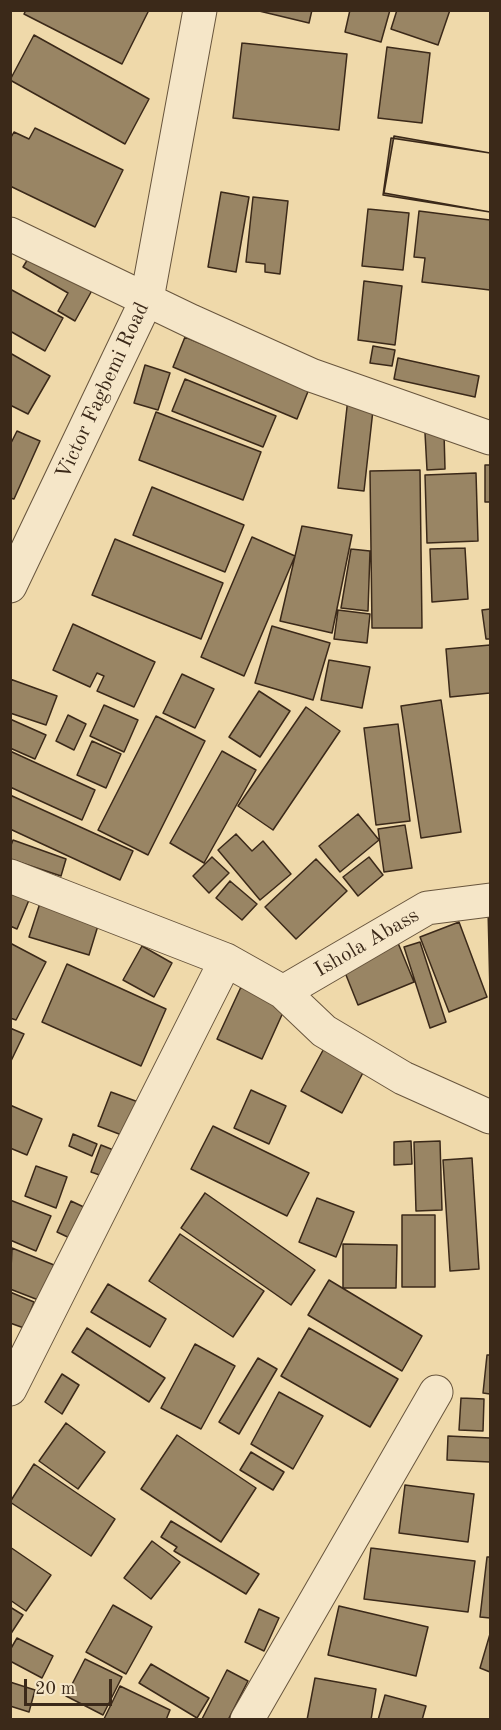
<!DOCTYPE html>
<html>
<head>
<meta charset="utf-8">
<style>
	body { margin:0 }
	#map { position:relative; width:501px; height:1730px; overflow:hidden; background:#efd9aa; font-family:"Old Standard TT",serif }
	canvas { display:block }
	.frame { position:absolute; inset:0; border:12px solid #3b2919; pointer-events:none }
	.scale { position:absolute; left:24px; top:1679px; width:88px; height:27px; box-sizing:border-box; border:3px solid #3b2919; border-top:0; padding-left:8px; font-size:18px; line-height:21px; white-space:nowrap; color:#3b2919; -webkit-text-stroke:4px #f5e6c8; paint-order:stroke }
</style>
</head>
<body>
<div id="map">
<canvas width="501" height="1730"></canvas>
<div class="frame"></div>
<div class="scale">20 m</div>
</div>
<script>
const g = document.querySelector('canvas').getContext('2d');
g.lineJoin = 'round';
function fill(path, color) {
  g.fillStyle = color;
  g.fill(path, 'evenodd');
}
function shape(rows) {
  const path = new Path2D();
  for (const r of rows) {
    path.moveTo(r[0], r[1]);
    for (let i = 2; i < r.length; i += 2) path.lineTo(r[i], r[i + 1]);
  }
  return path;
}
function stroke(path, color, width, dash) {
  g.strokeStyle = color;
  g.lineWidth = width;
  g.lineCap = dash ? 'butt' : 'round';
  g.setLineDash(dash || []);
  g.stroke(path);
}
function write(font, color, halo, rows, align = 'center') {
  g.font = font + ' "Old Standard TT",serif';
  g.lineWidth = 6;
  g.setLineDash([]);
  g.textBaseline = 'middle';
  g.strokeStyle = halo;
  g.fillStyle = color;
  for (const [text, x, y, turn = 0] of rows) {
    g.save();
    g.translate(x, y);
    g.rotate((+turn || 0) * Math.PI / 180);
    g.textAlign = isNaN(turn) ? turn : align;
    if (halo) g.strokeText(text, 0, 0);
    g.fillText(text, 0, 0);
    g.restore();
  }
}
const building = shape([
	[26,10,149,10,122,64,24,14,26,10],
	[255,10,312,10,309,23,255,10],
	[350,10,390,10,381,42,345,32,350,10],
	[397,10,450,10,438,45,391,29,397,10],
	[34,35,149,99,125,144,10,80,34,35],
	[242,43,347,54,339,130,233,118,242,43],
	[387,47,430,53,422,123,378,118,387,47],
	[35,128,123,170,95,227,10,186,10,139,14,132,29,139,35,128],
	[394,136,490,153,490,212,384,193,394,136],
	[391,138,490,153,490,212,383,195,391,138],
	[221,192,249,197,236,272,208,267,221,192],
	[253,197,288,201,280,274,265,272,265,264,246,262,253,197],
	[368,209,409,213,403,270,362,266,368,209],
	[419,211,490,220,490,290,422,282,425,258,414,257,419,211],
	[34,249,95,285,75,321,58,311,68,293,23,267,34,249],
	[364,281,402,286,395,345,358,340,364,281],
	[10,289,63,318,45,351,10,331,10,289],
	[185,337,309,389,297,419,173,367,185,337],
	[373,346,395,350,392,366,370,363,373,346],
	[10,353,50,376,28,414,10,405,10,353],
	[398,358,479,376,475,397,394,379,398,358],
	[145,365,170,373,158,410,134,403,145,365],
	[185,379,276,416,263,447,172,411,185,379],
	[348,398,374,401,364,491,338,488,348,398],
	[156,412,261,452,243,500,139,460,156,412],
	[17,431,40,441,14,499,10,498,10,445,17,431],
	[444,432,445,469,427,470,425,433,444,432],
	[485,465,490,465,490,502,485,502,485,465],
	[420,470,422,628,372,628,370,471,420,470],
	[476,473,478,541,427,543,425,475,476,473],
	[152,487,244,525,225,572,133,535,152,487],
	[302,526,352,535,332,633,280,621,302,526],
	[252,537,295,556,244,676,201,657,252,537],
	[115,539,223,583,201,639,92,595,115,539],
	[465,548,468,599,432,602,430,549,465,548],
	[351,549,370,551,368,611,341,608,351,549],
	[490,609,490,639,486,639,482,610,490,609],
	[338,610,370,614,367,643,334,639,338,610],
	[73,624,155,662,134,707,97,691,104,676,97,673,90,687,53,670,73,624],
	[272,626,330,643,313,700,255,683,272,626],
	[490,645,490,693,450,697,446,649,490,645],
	[329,660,370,667,362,708,321,700,329,660],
	[182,674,214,689,195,728,163,713,182,674],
	[10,679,57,696,46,725,10,713,10,679],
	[259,691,290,711,260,757,229,737,259,691],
	[441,700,461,832,421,838,401,706,441,700],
	[104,705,138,720,124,752,90,736,104,705],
	[306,707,340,731,273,830,238,806,306,707],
	[68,715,86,724,74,750,56,741,68,715],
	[156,716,205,741,148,855,98,830,156,716],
	[10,719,46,735,35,759,10,748,10,719],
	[398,724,410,821,376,825,364,728,398,724],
	[92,741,121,754,106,788,77,775,92,741],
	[10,751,95,790,82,820,10,787,10,751],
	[222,751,256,770,204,863,170,843,222,751],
	[10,795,133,851,120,880,10,829,10,795],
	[358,814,379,840,340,872,319,846,358,814],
	[405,825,412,868,384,872,378,829,405,825],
	[236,834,252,851,263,841,291,874,260,900,218,850,236,834],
	[13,840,66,859,61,876,10,859,10,848,13,840],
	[212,857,229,873,209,893,193,876,212,857],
	[369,857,383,875,358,896,343,877,369,857],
	[316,859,347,891,296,939,265,907,316,859],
	[230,881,257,904,242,920,216,898,230,881],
	[10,892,29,900,17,929,10,926,10,892],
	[41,900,100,919,89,955,29,937,41,900],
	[488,909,490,909,490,992,488,909],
	[459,922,487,997,449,1012,420,937,459,922],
	[420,942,446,1022,430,1028,404,947,420,942],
	[10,943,46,962,16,1020,10,1018,10,943],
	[398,943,414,982,358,1005,342,965,398,943],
	[142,946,172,963,154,997,123,980,142,946],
	[67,964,166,1009,141,1066,42,1022,67,964],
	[241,987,285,1008,262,1059,217,1039,241,987],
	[10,1028,24,1034,10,1063,10,1028],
	[328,1041,368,1063,342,1113,301,1091,328,1041],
	[251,1090,286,1106,269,1144,234,1128,251,1090],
	[111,1092,141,1103,127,1137,98,1126,111,1092],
	[10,1105,42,1119,27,1155,10,1148,10,1105],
	[213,1126,309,1173,287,1216,191,1169,213,1126],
	[73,1134,97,1144,92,1156,69,1146,73,1134],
	[411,1141,412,1164,394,1165,394,1142,411,1141],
	[440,1141,442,1210,416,1211,414,1142,440,1141],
	[101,1145,121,1153,111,1179,91,1172,101,1145],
	[472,1158,479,1269,450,1271,443,1160,472,1158],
	[36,1166,67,1177,56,1208,25,1196,36,1166],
	[205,1193,315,1270,291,1305,181,1228,205,1193],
	[317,1198,354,1212,336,1257,299,1242,317,1198],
	[10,1200,51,1216,36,1251,10,1240,10,1200],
	[71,1201,88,1209,74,1240,57,1232,71,1201],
	[402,1215,435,1215,435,1287,402,1287,402,1215],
	[180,1234,264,1291,233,1337,149,1281,180,1234],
	[343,1244,397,1245,396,1288,343,1288,343,1244],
	[12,1248,54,1265,41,1301,10,1289,12,1248],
	[329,1280,422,1336,402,1371,308,1315,329,1280],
	[108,1284,166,1319,150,1347,91,1312,108,1284],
	[10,1292,34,1302,24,1328,10,1323,10,1292],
	[87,1328,165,1378,149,1402,72,1352,87,1328],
	[309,1328,398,1379,370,1427,281,1376,309,1328],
	[195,1344,235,1366,201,1429,161,1408,195,1344],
	[487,1355,490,1355,490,1394,483,1393,487,1355],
	[258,1358,277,1369,239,1434,219,1422,258,1358],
	[62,1374,79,1385,62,1414,45,1402,62,1374],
	[279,1392,323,1416,293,1469,251,1444,279,1392],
	[461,1398,484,1399,483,1431,459,1430,461,1398],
	[66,1423,105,1452,78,1489,39,1461,66,1423],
	[177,1435,256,1488,221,1542,141,1489,177,1435],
	[448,1436,490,1438,490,1462,447,1460,448,1436],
	[251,1452,284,1472,273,1490,240,1470,251,1452],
	[34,1464,115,1519,91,1556,10,1502,34,1464],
	[405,1485,474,1494,468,1542,399,1533,405,1485],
	[171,1521,259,1574,246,1594,174,1551,177,1547,161,1537,171,1521],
	[152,1541,180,1562,151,1599,124,1578,152,1541],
	[10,1547,51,1575,26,1611,10,1600,10,1547],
	[371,1548,475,1561,468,1612,364,1599,371,1548],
	[487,1557,490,1557,490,1618,480,1617,487,1557],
	[113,1605,152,1627,126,1674,86,1652,113,1605],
	[339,1606,428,1627,416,1676,328,1655,339,1606],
	[10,1607,23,1615,10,1635,10,1607],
	[259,1609,279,1618,264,1651,245,1642,259,1609],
	[490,1634,490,1672,480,1668,490,1634],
	[17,1638,53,1656,42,1678,10,1661,10,1650,17,1638],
	[85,1659,122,1677,103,1715,66,1696,85,1659],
	[151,1664,209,1698,197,1718,139,1683,151,1664],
	[227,1670,248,1681,228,1720,204,1720,202,1719,227,1670],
	[315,1678,376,1689,371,1720,307,1720,315,1678],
	[10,1682,35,1690,29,1712,10,1706,10,1682],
	[120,1686,170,1710,166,1720,104,1719,120,1686],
	[385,1695,426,1706,422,1720,378,1720,385,1695]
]);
const minor = shape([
	[10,234,191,321,311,375,490,438],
	[10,586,147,299,200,10],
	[10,876,226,960,283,992,324,1031,403,1078,490,1117],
	[283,992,427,908,490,900],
	[10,1389,226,960],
	[247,1720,436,1392]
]);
const streetNames = [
	["Victor Fagbemi Road",103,391,-65],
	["Ishola Abass",367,943,-30]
];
fill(building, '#998564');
stroke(building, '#3b2919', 1.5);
stroke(minor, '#68553d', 35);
stroke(minor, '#f5e6c8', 33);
write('21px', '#3b2919', '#f5e6c8', streetNames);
</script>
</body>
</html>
